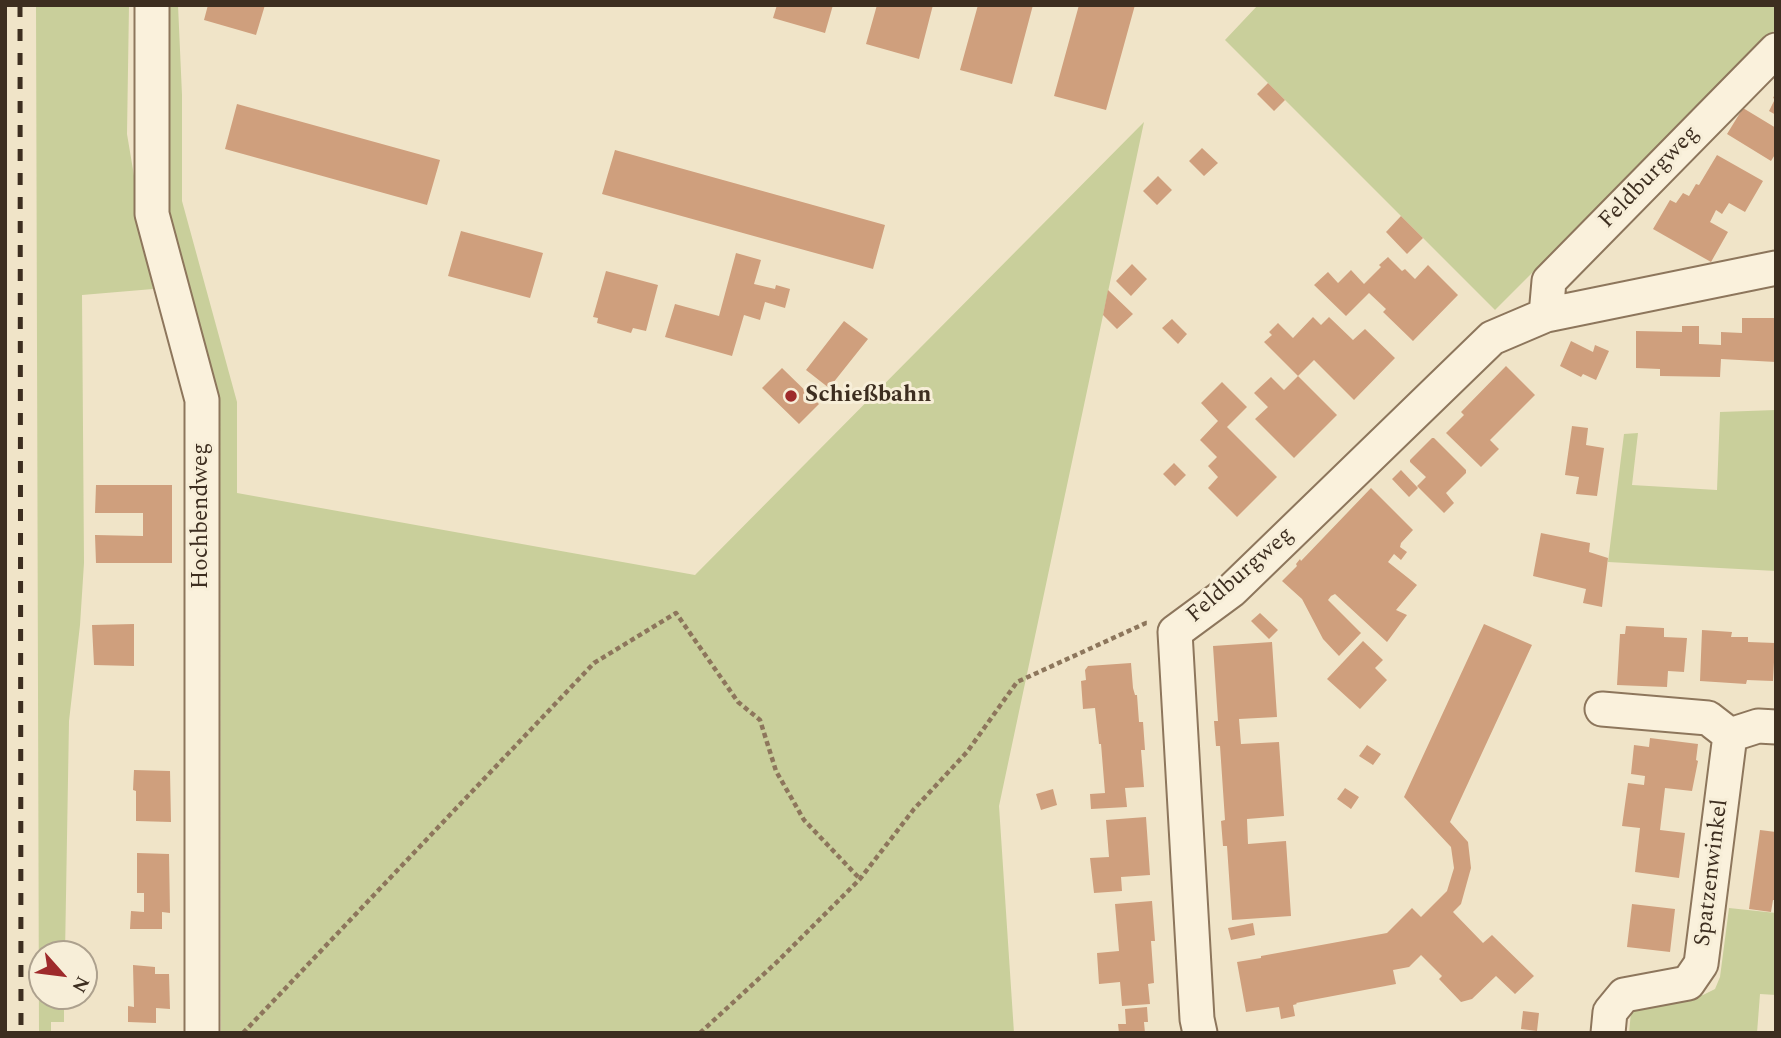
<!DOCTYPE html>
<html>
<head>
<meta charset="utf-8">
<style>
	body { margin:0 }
	#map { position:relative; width:1781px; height:1038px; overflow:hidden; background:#f0e4c8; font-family:Spectral,serif }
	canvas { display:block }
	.frame { position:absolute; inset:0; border:7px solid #3d2e20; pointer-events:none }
	.north { position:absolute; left:28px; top:940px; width:70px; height:70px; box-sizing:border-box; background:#f7eed8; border:2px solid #ada18e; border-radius:50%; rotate:118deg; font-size:19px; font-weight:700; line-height:28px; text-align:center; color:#3d2e20 }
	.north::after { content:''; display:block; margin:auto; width:24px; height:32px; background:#9e2a2b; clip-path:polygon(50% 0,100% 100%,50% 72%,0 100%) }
</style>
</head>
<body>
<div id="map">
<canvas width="1781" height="1038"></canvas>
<div class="frame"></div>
<div class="north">N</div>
</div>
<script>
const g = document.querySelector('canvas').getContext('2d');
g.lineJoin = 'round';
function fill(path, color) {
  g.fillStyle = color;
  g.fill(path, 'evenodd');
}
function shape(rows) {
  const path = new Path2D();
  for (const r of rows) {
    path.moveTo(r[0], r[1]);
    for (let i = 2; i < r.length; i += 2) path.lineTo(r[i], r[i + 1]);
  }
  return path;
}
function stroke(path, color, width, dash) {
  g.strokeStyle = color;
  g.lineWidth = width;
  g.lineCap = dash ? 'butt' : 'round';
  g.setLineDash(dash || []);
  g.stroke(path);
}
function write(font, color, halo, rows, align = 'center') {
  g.font = font + ' Spectral,serif';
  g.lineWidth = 6;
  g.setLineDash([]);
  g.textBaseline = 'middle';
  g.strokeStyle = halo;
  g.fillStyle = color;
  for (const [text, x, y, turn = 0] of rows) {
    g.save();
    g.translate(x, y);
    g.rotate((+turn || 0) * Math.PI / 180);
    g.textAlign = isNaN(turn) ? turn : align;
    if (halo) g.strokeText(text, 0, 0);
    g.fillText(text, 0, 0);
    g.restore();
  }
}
const green = shape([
	[36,5,129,5,127,134,153,289,82,295,84,563,80,625,69,721,65,954,42,954,42,996,64,996,64,1022,51,1022,51,1033,39,1033],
	[164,5,178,5,182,95,182,201,237,402,237,493,695,575,1144,122,999,806,1014,1033,221,1033,220,406,165,201],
	[1258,5,1776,5,1776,29,1495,310,1225,40],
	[1776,410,1776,571,1608,562,1624,434,1638,433,1632,485,1717,490,1720,412],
	[1729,908,1776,913,1776,995,1760,994,1757,1033,1629,1033,1631,1012,1634,1008,1703,995,1715,989,1720,977]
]);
const building = shape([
	[208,5,265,5,256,35,204,20],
	[777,5,833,5,825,33,773,18],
	[877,5,933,5,919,59,866,44],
	[978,5,1033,5,1012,84,960,70],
	[1079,5,1135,5,1106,110,1054,96],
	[1268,83,1285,100,1274,111,1257,94],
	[1776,92,1776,115,1769,111,1775,99,1773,98],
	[237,104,440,160,427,205,225,149],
	[1743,108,1776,128,1776,153,1771,161,1727,134],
	[1202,148,1218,163,1204,176,1189,161],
	[615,150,885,225,873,269,602,194],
	[1717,155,1763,181,1745,212,1729,203,1722,214,1716,210,1710,222,1728,232,1711,262,1653,229,1670,200,1676,203,1683,193,1689,196,1696,184,1699,185],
	[1158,176,1172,190,1157,205,1143,191],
	[1401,216,1423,238,1407,254,1386,232],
	[461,231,543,253,530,298,448,276],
	[736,253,761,260,754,284,775,289,776,285,790,289,785,308,765,302,760,320,744,315,732,356,665,337,675,304,719,316],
	[1388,257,1402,271,1405,269,1415,279,1428,265,1458,295,1413,341,1383,312,1386,309,1369,293,1346,316,1314,285,1328,272,1338,283,1351,270,1364,284,1381,267,1379,265],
	[1132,264,1147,279,1131,296,1116,281],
	[606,271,658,285,646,331,633,328,631,333,597,323,598,318,593,317],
	[1108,290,1133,314,1117,329,1103,315],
	[1313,317,1321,325,1329,317,1353,340,1365,329,1395,358,1354,400,1314,360,1298,376,1337,415,1294,458,1255,419,1268,407,1254,393,1271,377,1284,390,1298,376,1264,342,1272,335,1269,332,1278,323,1293,338],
	[1742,318,1776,318,1776,362,1721,359,1720,377,1660,376,1660,369,1636,368,1636,331,1682,332,1682,326,1699,326,1699,344,1721,345,1721,332,1742,333],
	[1172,319,1187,334,1178,344,1162,328],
	[844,321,868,339,829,388,806,370],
	[1571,341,1593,352,1595,345,1609,351,1596,380,1583,374,1581,377,1560,366],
	[1506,366,1535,395,1490,440,1499,449,1481,467,1446,433,1464,415,1461,412],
	[782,368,819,404,799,424,762,388],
	[1222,382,1247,407,1227,427,1277,477,1237,517,1208,488,1218,477,1208,466,1217,457,1200,440,1218,421,1201,403],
	[1572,426,1588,428,1586,445,1604,448,1597,496,1576,494,1579,477,1565,475],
	[1432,438,1434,438,1466,470,1466,473,1446,493,1454,503,1444,513,1417,486,1426,477,1410,462,1410,460],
	[1174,463,1186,475,1175,486,1163,474],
	[1401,470,1418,488,1409,497,1392,479],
	[96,485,172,485,172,563,96,563,95,535,143,536,143,513,95,513],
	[1371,488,1413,530,1401,543,1400,547,1407,552,1401,560,1394,554,1388,562,1417,585,1396,610,1407,615,1387,642,1335,594,1331,596,1328,600,1361,633,1339,656,1323,639,1302,599,1282,581,1297,566,1296,564,1300,559,1301,561],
	[1541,533,1590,543,1589,552,1608,558,1602,607,1583,603,1586,589,1533,576],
	[1260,613,1278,630,1269,639,1251,621],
	[134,624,134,666,94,665,92,625],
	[1484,624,1532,645,1450,822,1468,842,1471,868,1461,904,1453,912,1483,943,1492,935,1534,976,1515,994,1496,976,1472,999,1461,1002,1439,979,1442,976,1421,955,1409,967,1393,970,1396,984,1296,1003,1297,1004,1293,1005,1295,1016,1281,1019,1279,1007,1246,1012,1237,962,1261,958,1261,956,1387,933,1412,908,1421,917,1447,891,1454,868,1451,847,1404,797],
	[1626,626,1664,628,1664,637,1687,638,1684,672,1668,671,1667,687,1617,685,1620,634,1625,634],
	[1702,630,1732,632,1731,637,1748,637,1748,642,1775,643,1773,681,1747,680,1746,684,1700,681],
	[1363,641,1383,660,1375,668,1387,680,1360,709,1327,679],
	[1272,642,1277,717,1239,719,1241,744,1279,742,1284,816,1247,819,1248,844,1286,841,1291,916,1232,920,1227,846,1223,846,1221,821,1225,820,1220,746,1216,746,1214,721,1218,721,1213,646],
	[1131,663,1133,688,1135,695,1137,695,1139,722,1143,722,1145,750,1141,750,1144,787,1125,788,1127,807,1091,809,1090,794,1105,793,1101,744,1099,744,1095,708,1083,709,1081,681,1086,680,1085,670,1088,666],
	[1650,738,1698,744,1696,760,1698,761,1692,791,1665,788,1660,830,1685,833,1679,878,1635,872,1640,828,1622,826,1628,783,1644,785,1645,776,1631,774,1634,745,1649,747],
	[1367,745,1381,754,1373,765,1359,756],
	[134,770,170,771,171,822,136,821,136,791,133,790],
	[1345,788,1359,797,1351,809,1337,799],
	[1053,789,1057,805,1041,810,1036,794],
	[1146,817,1150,875,1121,877,1122,891,1094,893,1090,858,1109,857,1106,820],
	[1760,830,1776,832,1776,900,1773,900,1771,912,1749,909],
	[137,853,169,854,170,913,162,912,162,929,130,929,131,911,144,912,144,893,137,893],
	[1152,901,1155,941,1151,941,1154,983,1148,984,1150,1004,1122,1006,1120,982,1099,984,1097,953,1119,951,1115,904],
	[1632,904,1675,909,1670,952,1627,947],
	[1253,923,1255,935,1231,940,1228,928],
	[133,965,155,967,155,974,169,974,170,1009,156,1008,156,1023,128,1022,128,1006,134,1007],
	[1147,1007,1148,1022,1144,1022,1145,1033,1119,1033,1118,1024,1126,1024,1125,1009],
	[1523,1011,1539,1013,1537,1031,1521,1029]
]);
const path = shape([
	[243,1033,594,663,676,613,738,702,760,720,776,771,804,820,860,879],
	[700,1033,778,961,860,879,914,809,967,752,1017,682,1146,623,1148,623]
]);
const street = shape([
	[152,5,152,214,202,400,202,1033],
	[1546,315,1549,281,1776,50],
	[1602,709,1708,718,1730,735],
	[1200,1033,1197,1019,1175,632,1232,590,1492,338,1546,315,1776,268],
	[1608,1033,1610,1012,1624,995,1688,983,1701,964,1730,735,1758,726,1776,727]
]);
const rail = shape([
	[20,5,21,1033]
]);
const markers = [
	[791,396,7,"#9e2a2b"]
];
const streetNames = [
	["Feldburgweg",1650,178,-46],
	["Hochbendweg",202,516,-90],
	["Feldburgweg",1241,576,-41],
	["Spatzenwinkel",1713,873,-83]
];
const poiNames = [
	["Schießbahn",805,396]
];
fill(green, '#c9cf9b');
fill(building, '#cf9f7d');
stroke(street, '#8d765c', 37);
stroke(path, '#8d765c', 4.5, [5, 3.5]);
stroke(street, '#faf1dc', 33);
stroke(rail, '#3d2e20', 5, [12, 12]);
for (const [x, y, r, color] of markers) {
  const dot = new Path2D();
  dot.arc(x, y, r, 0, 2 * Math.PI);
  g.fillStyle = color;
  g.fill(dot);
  stroke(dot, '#f7eed8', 2.5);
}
write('23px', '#3d2e20', '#f7eed8', streetNames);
write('bold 23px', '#3d2e20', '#f7eed8', poiNames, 'left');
</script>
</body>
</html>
